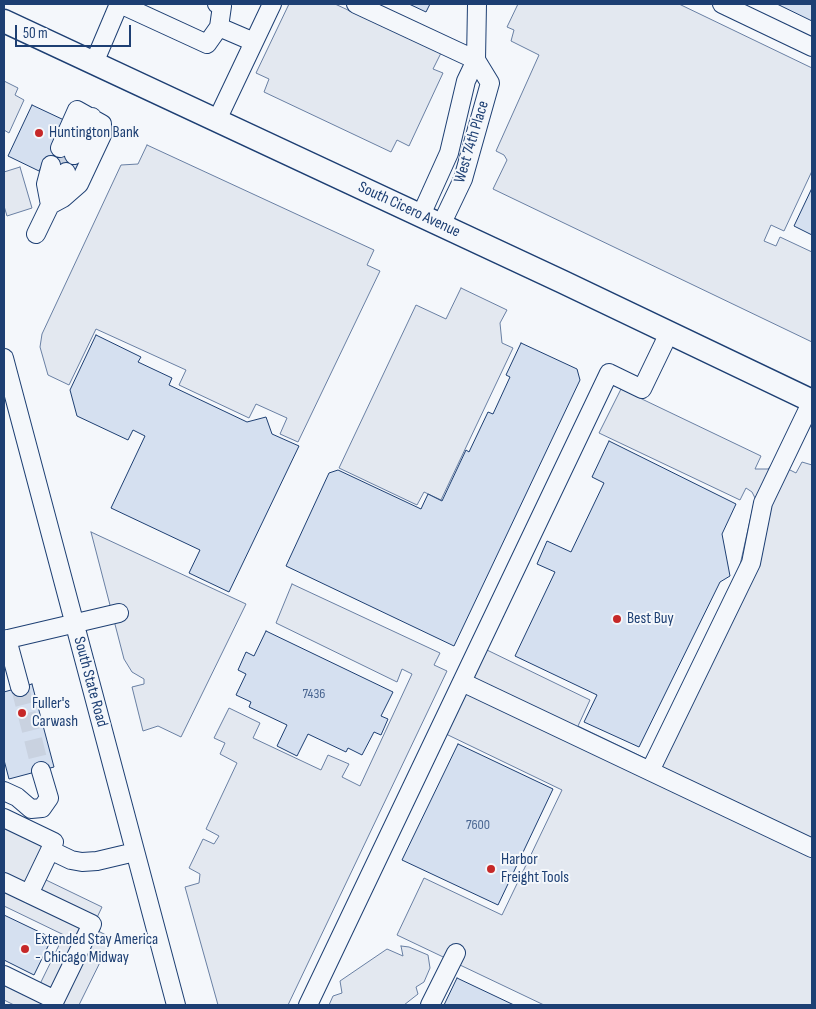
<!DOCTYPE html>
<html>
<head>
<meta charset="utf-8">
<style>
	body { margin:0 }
	#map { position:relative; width:816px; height:1009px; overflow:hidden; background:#f4f7fb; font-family:"Sofia Sans Condensed",sans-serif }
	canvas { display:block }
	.frame { position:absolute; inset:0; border:5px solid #1d3f73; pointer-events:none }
	.scale { position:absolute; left:15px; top:25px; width:116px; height:22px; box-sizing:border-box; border:2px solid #1d3f73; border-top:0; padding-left:6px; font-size:15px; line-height:18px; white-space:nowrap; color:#1d3f73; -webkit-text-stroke:4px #f4f7fb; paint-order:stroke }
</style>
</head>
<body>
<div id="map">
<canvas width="816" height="1009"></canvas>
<div class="frame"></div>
<div class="scale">50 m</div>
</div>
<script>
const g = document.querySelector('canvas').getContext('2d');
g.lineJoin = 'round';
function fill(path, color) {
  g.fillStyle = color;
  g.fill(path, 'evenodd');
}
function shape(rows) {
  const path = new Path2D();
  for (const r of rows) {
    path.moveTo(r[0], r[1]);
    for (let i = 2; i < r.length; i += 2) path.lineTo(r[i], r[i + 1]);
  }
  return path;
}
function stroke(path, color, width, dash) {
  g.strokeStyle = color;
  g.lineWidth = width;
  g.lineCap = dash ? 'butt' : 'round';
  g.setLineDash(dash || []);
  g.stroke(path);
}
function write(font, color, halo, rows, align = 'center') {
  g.font = font + ' "Sofia Sans Condensed",sans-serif';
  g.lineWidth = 4;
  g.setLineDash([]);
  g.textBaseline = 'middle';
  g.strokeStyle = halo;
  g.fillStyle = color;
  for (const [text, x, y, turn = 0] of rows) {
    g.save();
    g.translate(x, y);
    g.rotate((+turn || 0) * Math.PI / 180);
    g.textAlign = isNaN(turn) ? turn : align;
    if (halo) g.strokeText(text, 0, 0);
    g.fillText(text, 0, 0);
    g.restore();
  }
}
const parking = shape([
	[289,4,335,4,441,53,433,69,443,73,409,146,397,140,391,152,264,92,269,79,256,73,289,4],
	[518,4,679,4,812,68,812,171,784,231,771,225,764,241,776,246,780,237,812,252,812,342,493,189,507,160,504,155,496,151,539,55,511,41,514,30,507,27,518,4],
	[4,81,18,88,15,95,24,100,9,133,4,130,4,81],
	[147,145,374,250,367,265,380,271,298,442,280,434,287,418,256,404,249,418,179,385,186,370,96,329,69,385,48,375,40,347,42,334,121,165,138,164,147,145],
	[20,167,32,208,7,216,4,206,4,172,20,167],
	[461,288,507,310,500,323,502,343,513,348,441,500,424,492,417,505,339,468,416,305,446,319,461,288],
	[621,389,761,456,755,469,768,469,774,462,796,473,802,462,812,465,812,1005,544,1005,397,935,424,878,502,915,562,790,446,734,487,650,590,700,578,726,649,760,738,574,755,498,752,492,746,488,740,500,599,433,621,389],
	[91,532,246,604,181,737,158,726,143,731,132,687,144,684,144,679,132,672,124,659,91,532],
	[292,584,440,653,434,665,447,671,288,1005,218,1005,185,887,199,883,200,874,189,868,203,839,214,844,219,836,206,829,237,763,220,754,225,743,214,738,229,708,260,723,253,738,321,770,328,755,349,764,342,777,360,786,412,674,402,669,397,682,276,623,292,584],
	[4,811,63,839,44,879,102,907,92,928,112,938,79,1005,14,1005,4,1000,4,967,40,984,64,935,4,906,4,811],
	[401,946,409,947,428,955,430,968,424,982,416,987,418,994,404,1005,329,1005,333,996,342,993,340,981,387,949,403,956,401,946]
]);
const building = shape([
	[409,4,430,4,426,12,409,4],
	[777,4,812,4,812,21,777,4],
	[32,105,64,120,85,160,77,178,44,162,39,171,8,156,32,105],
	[812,188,812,235,794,226,812,188],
	[96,335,141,357,138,362,172,378,169,385,247,422,266,417,272,434,299,446,229,592,189,573,200,550,111,508,145,436,133,430,128,440,77,416,70,390,96,335],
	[521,343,577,369,580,380,454,646,286,566,329,473,338,470,421,509,428,494,442,501,466,450,469,452,488,412,493,414,510,377,506,375,521,343],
	[609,441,736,504,722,534,730,576,720,582,639,747,584,722,597,695,515,656,555,572,537,564,547,541,571,552,604,483,592,477,609,441],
	[266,631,393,692,381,716,388,719,381,735,374,732,362,755,348,748,346,752,308,734,297,756,277,746,287,725,249,707,251,702,236,695,246,674,238,670,246,652,254,656,266,631],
	[32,684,54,767,9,779,4,760,4,692,32,684],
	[458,744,553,789,498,905,402,860,458,744],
	[4,915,52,938,34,975,4,960,4,915],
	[457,978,514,1005,444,1005,457,978]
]);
const minorTunnel = shape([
	[59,169,67,152],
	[20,687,41,771]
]);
const minor = shape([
	[120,4,207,44,219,27,254,42],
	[217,4,222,6,219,27],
	[356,4,476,60],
	[722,4,812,47],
	[94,63,119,4],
	[217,120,272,4],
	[74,155,92,117],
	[51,165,46,184,50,205,63,198,79,184,102,135,102,124,77,110,60,148],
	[421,215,449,153,466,81,476,60,477,4],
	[441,225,463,179,490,83,476,60],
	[36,234,66,172],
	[4,358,176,1005],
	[7,639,20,687],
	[4,640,119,613],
	[462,682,812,848],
	[650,771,751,563,763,503,812,401],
	[4,791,17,797,31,809,42,808,49,798,41,771],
	[4,818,54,842,29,894],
	[50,850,71,860,82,862,97,861,135,852],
	[4,882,92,924,55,1000,4,975],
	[308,1005,609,373,642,389,669,333],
	[430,1005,456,953]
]);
const major = shape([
	[4,21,563,282,812,401]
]);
const markers = [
	[39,133,5,"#c62828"],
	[617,619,5,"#c62828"],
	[22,713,5,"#c62828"],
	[491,869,5,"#c62828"],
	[25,949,5,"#c62828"]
];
const numberNames = [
	["7436",314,694],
	["7600",478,825]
];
const poiNames = [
	["Huntington Bank",49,133],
	["Best Buy",627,619],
	["Fuller's",32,704],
	["Carwash",32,722],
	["Harbor",501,860],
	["Freight Tools",501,878],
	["Extended Stay America",35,940],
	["- Chicago Midway",35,958]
];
const streetNames = [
	["West 74th Place",472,142,-73],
	["South Cicero Avenue",409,210,25],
	["South State Road",90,682,75]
];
fill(parking, '#e3e8f0');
stroke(parking, '#687fa3', 1);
fill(building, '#d5e0f0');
stroke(building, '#1d3f73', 1);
stroke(minorTunnel, '#c9d2e0', 18, [18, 9]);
stroke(minor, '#1d3f73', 20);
stroke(major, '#1d3f73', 25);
stroke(minor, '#f4f7fb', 18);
stroke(major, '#f4f7fb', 22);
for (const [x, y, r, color] of markers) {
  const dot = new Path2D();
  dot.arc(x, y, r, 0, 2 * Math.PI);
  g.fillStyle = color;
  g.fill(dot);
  stroke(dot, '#f4f7fb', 2);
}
write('14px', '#4b6792', null, numberNames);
write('16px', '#1d3f73', '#f4f7fb', poiNames, 'left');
write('16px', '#1d3f73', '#f4f7fb', streetNames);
</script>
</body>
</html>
